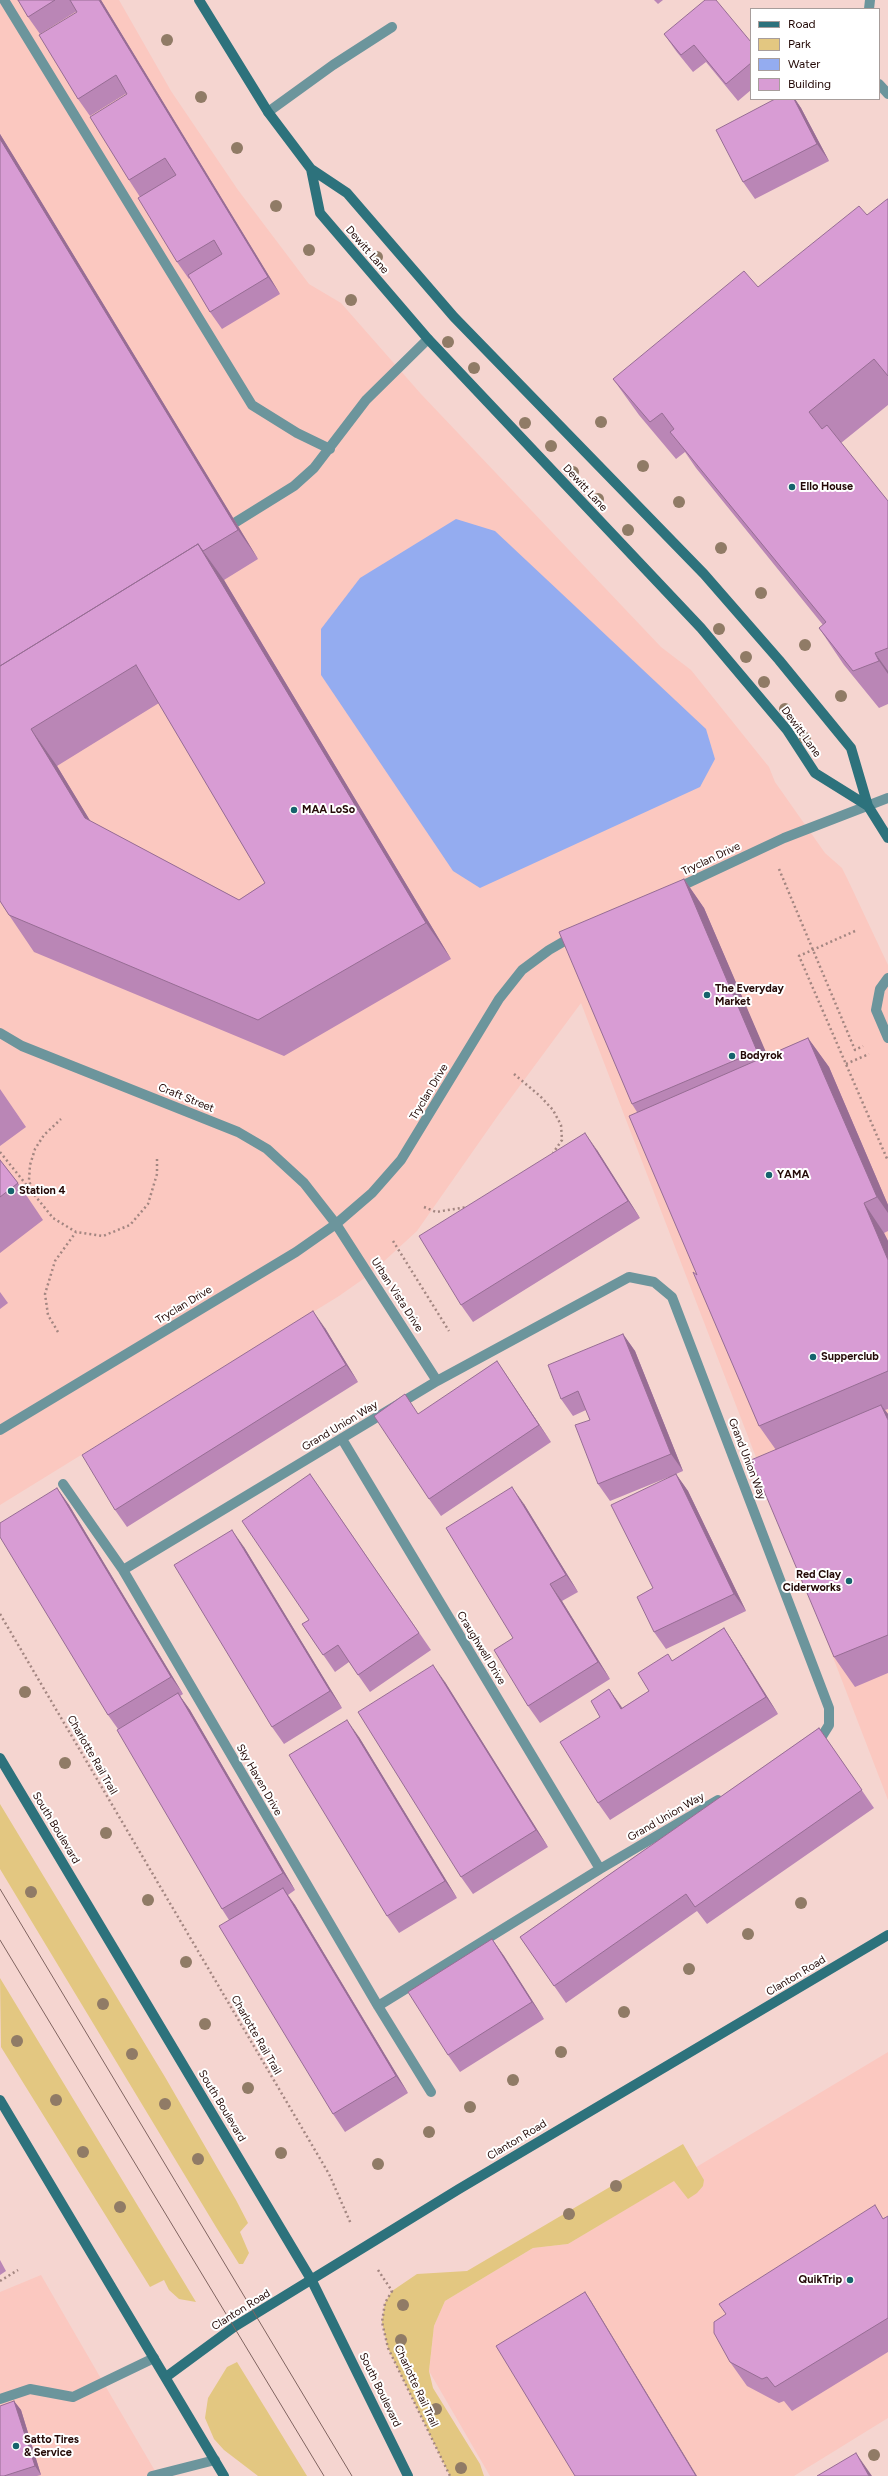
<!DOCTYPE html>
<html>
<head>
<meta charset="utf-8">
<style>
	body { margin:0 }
	#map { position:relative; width:888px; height:2476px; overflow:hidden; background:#f5d5d0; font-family:Figtree,sans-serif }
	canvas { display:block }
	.legend { position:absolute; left:750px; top:8px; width:130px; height:92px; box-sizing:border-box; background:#fff; border:1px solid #a79d9b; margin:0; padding:5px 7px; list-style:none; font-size:12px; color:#230906 }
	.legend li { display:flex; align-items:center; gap:8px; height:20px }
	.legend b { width:20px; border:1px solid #a79d9b }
</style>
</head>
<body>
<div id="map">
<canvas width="888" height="2476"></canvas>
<ul class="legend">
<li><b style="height:5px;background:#2d727c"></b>Road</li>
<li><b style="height:11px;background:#e3c781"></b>Park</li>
<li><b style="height:11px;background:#94acf0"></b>Water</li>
<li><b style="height:11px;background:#d89cd4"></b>Building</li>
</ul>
</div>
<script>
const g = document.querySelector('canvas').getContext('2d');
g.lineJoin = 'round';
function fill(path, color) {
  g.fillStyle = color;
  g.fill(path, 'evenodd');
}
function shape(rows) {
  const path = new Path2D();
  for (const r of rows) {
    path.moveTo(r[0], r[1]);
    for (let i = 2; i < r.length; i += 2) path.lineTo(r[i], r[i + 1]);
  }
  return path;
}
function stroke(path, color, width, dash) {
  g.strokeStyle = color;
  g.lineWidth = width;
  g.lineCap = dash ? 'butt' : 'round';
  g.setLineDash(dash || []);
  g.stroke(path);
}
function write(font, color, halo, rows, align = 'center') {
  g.font = font + ' Figtree,sans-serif';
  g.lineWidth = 4;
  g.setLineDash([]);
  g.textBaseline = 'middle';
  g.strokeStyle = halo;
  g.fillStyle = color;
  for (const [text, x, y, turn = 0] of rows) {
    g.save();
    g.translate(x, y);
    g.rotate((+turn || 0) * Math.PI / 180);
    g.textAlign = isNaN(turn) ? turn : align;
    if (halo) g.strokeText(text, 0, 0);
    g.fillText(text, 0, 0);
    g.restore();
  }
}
const built = shape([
	[0,0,119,0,171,91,238,190,309,284,341,303,421,394,661,647,691,670,769,767,775,782,825,853,842,868,847,878,888,965,888,1800,581,1003,499,1114,417,1231,369,1275,339,1296,0,1505],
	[888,2052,888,2418,794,2476,490,2476,429,2371,434,2326,445,2301,533,2248,568,2244],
	[41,2275,103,2382,158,2476,0,2476,0,2292]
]);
const green = shape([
	[0,1804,165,2077,236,2200,248,2223,240,2232,249,2253,243,2264,239,2264,216,2227,0,1869],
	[0,1978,196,2302,179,2299,169,2290,164,2280,150,2287,1,2047],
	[683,2144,704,2180,703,2186,697,2193,688,2199,674,2181,568,2244,533,2248,445,2301,434,2326,429,2371,433,2388,480,2464,484,2476,450,2476,388,2348,382,2322,385,2303,392,2291,417,2274,467,2271],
	[237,2362,307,2476,258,2476,224,2450,214,2439,205,2418,208,2398,227,2367]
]);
const water = shape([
	[456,519,495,531,706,729,715,759,700,787,480,888,453,871,321,675,321,629,360,578]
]);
const path = shape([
	[779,869,855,1050,863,1046],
	[855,931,799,956,888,1161],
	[846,1064,869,1054],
	[514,1074,540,1096,553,1110,561,1125,562,1140,553,1153],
	[0,1152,53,1218,76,1232,103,1236,130,1225,148,1204,157,1174,157,1156],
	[33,1194,29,1180,30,1165,35,1149,44,1135,61,1119],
	[424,1207,436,1212,467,1207],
	[393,1241,449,1331],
	[58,1332,48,1315,45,1294,55,1261,76,1232],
	[0,1614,329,2174,351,2224],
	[378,2270,392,2291,385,2303,382,2322,388,2348,450,2476],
	[0,2281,18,2270]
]);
const lane = shape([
	[4,0,252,405,297,433,330,449],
	[268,112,333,65,392,27],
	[236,522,294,486,314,468,366,400,428,339],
	[888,978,880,989,876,1010,888,1038],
	[0,2399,30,2389,73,2397,154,2358],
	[152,2476,215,2460]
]);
const street = shape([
	[869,9,870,0],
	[879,84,888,94],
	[675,889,784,838,888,798],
	[0,1033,22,1046,238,1132,267,1149,304,1183,336,1224,437,1381],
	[0,1430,296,1252,336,1224,372,1193,401,1160,499,999,522,970,549,950,575,935],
	[342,1439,600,1869],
	[63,1484,123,1570,378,2006,431,2092],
	[123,1570,437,1381,629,1277,654,1282,672,1297,829,1708,829,1725,819,1741,815,1744],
	[378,2006,600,1869,718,1800]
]);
const secondary = shape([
	[199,0,268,112,311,169,347,193,454,317,704,574,779,660,851,748,868,806,888,838],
	[311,169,320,213,428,339,701,628,787,730,815,773,868,806],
	[0,1758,312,2281,408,2476],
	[0,2100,224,2476],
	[166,2377,234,2327,459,2189,888,1935]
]);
const tram = shape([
	[0,1889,352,2476],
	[0,1940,324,2476]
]);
const trees = [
	[167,40],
	[201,97],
	[237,148],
	[276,206],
	[309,250],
	[377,257],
	[351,300],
	[448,342],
	[474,368],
	[601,422],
	[525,423],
	[551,446],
	[643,466],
	[573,472],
	[598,499],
	[679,502],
	[628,530],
	[721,548],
	[761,593],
	[719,629],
	[805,645],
	[746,657],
	[764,682],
	[841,696],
	[785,709],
	[805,738],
	[25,1692],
	[65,1763],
	[106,1833],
	[31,1892],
	[148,1900],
	[801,1903],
	[748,1934],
	[186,1962],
	[689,1969],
	[103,2004],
	[624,2012],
	[205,2024],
	[17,2041],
	[561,2052],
	[132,2054],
	[513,2080],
	[248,2088],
	[56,2100],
	[165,2104],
	[470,2107],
	[429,2132],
	[83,2152],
	[281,2153],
	[198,2159],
	[378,2164],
	[616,2186],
	[120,2207],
	[569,2214],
	[403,2305],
	[401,2340],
	[436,2409],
	[874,2455],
	[461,2468]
];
const wall = shape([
	[18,0,101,0,280,294,222,329,210,312,190,278,189,279,177,262,140,197,129,180,127,93,90,116,78,99,77,11,40,34,28,17],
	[654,0,663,0,658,4],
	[664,34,751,42,751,90,738,101,706,62,693,72,676,51],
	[775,99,795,99,801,108,829,161,755,199,743,182],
	[0,134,258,559,224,580,451,959,284,1056,34,952,9,915,0,901],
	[159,703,265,883,239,900,90,821,57,766],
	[888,199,888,405,841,443,888,501,888,704,879,708,844,665,819,628,823,625,696,468,685,452,676,459,639,415,613,379,758,287,867,215],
	[684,879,704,908,767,1056,808,1038,829,1067,888,1205,888,1231,884,1233,888,1241,888,1409,885,1410,888,1414,888,1673,855,1687,834,1657,776,1450,759,1426,697,1275,637,1112,632,1104],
	[0,1089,26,1127,0,1146],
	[597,1150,640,1218,473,1322,461,1305],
	[0,1160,18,1183,43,1220,0,1253],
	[0,1292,8,1303,0,1309],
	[325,1328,358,1382,127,1527,115,1510],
	[623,1334,635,1351,683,1471,676,1474,688,1491,746,1611,666,1649,654,1632,653,1588,669,1477,610,1501,598,1484,590,1420,586,1410,573,1416,561,1399],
	[497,1361,551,1442,441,1516,429,1499,419,1414],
	[310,1474,431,1650,370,1692,349,1662,335,1672,302,1624,309,1620],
	[57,1488,69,1505,183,1694,180,1696,190,1710,295,1890,288,1895,295,1905,408,2093,345,2132,333,2114,229,1920,222,1909,118,1729,108,1715],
	[524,1504,578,1592,562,1601,610,1679,540,1723,528,1706,513,1638],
	[244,1547,342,1708,284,1744,272,1727],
	[724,1628,735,1645,778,1714,610,1820,598,1803,600,1717,622,1708,649,1691,672,1661],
	[445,1682,548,1847,473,1894,461,1877],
	[819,1728,874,1808,707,1924,697,1911,566,2003,520,1937],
	[359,1737,457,1898,399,1933,387,1916],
	[492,1939,504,1956,544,2019,460,2072,448,2055],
	[888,2216,888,2352,792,2411,784,2401,779,2403,747,2386,730,2362,884,2218],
	[0,2260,6,2271,0,2275],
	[14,2401,21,2410,41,2475,37,2476,0,2476]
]);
const shadedWall = shape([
	[99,0,101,0,280,294,268,277],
	[794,99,795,99,801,108,829,161,817,144],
	[0,134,13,155,258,559,238,530,0,139],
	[198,544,224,580,451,959,426,923],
	[875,653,888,671,888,674,879,661],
	[31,729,57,766,111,855,85,818],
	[684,879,704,908,778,1080,757,1051],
	[808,1038,829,1067,888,1205,888,1213,877,1197],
	[585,1133,597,1150,640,1218,628,1201],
	[864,1203,884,1233,888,1241,888,1260],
	[313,1311,325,1328,358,1382,346,1365],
	[623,1334,635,1351,683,1471,671,1454],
	[497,1361,551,1442,539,1425],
	[881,1405,888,1414,888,1420],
	[676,1474,688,1491,746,1611,734,1594],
	[512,1487,524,1504,578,1592,566,1575],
	[57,1488,69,1505,183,1694,171,1677],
	[232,1530,244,1547,342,1708,330,1691],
	[550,1584,562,1601,610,1679,598,1662],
	[724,1628,735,1645,778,1714,766,1697],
	[433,1665,445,1682,548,1847,536,1830],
	[609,1689,621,1706,633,1726,621,1709],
	[178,1693,190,1710,295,1890,283,1873],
	[347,1720,359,1737,457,1898,445,1881],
	[283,1888,295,1905,408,2093,396,2076],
	[492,1939,504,1956,544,2019,532,2002],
	[585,2292,591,2301,697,2476,696,2476],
	[14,2401,21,2410,41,2475,35,2466],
	[856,2453,872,2476,869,2476]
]);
const building = shape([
	[18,0,55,0,28,17,18,0],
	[70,0,99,0,268,277,210,312,188,275,222,254,214,240,177,262,138,198,176,175,165,158,129,180,90,117,127,94,116,75,78,99,39,35,77,12,70,0],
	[705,0,716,0,751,42,751,63,726,84,694,45,681,55,664,34,705,0],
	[775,99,794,99,817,144,743,182,716,130,775,99],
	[0,139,238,530,203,551,198,544,0,666,0,139],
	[888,199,888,376,874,359,809,412,822,429,827,425,888,501,888,648,875,653,879,661,853,671,819,628,826,622,670,432,674,429,662,413,650,422,613,379,744,271,758,287,859,206,867,215,886,200,888,199],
	[198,544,426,923,258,1020,9,915,0,901,0,666,198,544],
	[136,665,265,883,239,900,85,818,31,729,136,665],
	[684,879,757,1051,632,1104,559,932,684,879],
	[808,1038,877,1197,864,1203,888,1260,888,1371,759,1426,693,1272,697,1275,629,1116,808,1038],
	[585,1133,628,1201,461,1305,419,1236,585,1133],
	[0,1160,18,1183,0,1197,0,1160],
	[313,1311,346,1365,115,1510,82,1455,313,1311],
	[623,1334,671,1454,598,1484,575,1425,590,1420,578,1391,561,1399,548,1365,623,1334],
	[497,1361,539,1425,429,1499,374,1416,405,1394,418,1414,497,1361],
	[881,1405,888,1420,888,1635,834,1657,751,1460,881,1405],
	[310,1474,419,1633,358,1675,338,1645,323,1655,302,1624,309,1620,242,1521,310,1474],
	[676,1474,734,1594,654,1632,637,1597,653,1588,611,1505,676,1474],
	[512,1487,566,1575,550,1584,598,1662,528,1706,494,1650,513,1638,446,1528,512,1487],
	[57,1488,171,1677,108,1715,0,1537,0,1523,57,1488],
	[232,1530,330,1691,272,1727,174,1565,232,1530],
	[724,1628,766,1697,598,1803,560,1742,600,1717,591,1701,609,1689,621,1709,649,1691,638,1673,668,1654,672,1661,724,1628],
	[433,1665,536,1830,461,1877,358,1712,433,1665],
	[178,1693,283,1873,222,1909,117,1730,178,1693],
	[347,1720,445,1881,387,1916,289,1755,347,1720],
	[819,1728,862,1790,695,1907,686,1894,554,1986,520,1937,819,1728],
	[283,1888,396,2076,333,2114,219,1926,283,1888],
	[492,1939,532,2002,448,2055,408,1992,492,1939],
	[875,2205,883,2219,888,2216,888,2318,775,2387,767,2377,762,2379,730,2362,714,2333,714,2322,726,2314,719,2304,875,2205],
	[585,2292,696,2476,575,2476,496,2346,585,2292],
	[14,2401,35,2466,4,2476,0,2476,0,2406,14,2401],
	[856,2453,869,2476,817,2476,856,2453]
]);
const markers = [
	[792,487,4,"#16636d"],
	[294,810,4,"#16636d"],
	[707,995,4,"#16636d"],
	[732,1056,4,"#16636d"],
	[769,1175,4,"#16636d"],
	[11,1191,4,"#16636d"],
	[813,1357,4,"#16636d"],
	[849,1581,4,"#16636d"],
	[850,2280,4,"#16636d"],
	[16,2446,4,"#16636d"]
];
const streetNames = [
	["Dewitt Lane",367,250,49],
	["Dewitt Lane",585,488,47],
	["Dewitt Lane",801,732,54],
	["Tryclan Drive",711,859,-25],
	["Tryclan Drive",429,1092,-59],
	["Craft Street",186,1098,22],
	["Urban Vista Drive",397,1295,57],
	["Tryclan Drive",184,1305,-31],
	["Grand Union Way",340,1426,-31],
	["Grand Union Way",747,1459,69],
	["Craughwell Drive",481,1648,59],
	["Charlotte Rail Trail",92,1755,60],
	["Sky Haven Drive",259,1780,60],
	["Grand Union Way",666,1817,-30],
	["South Boulevard",56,1828,59],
	["Clanton Road",796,1976,-31],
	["Charlotte Rail Trail",256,2035,60],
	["South Boulevard",222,2106,59],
	["Clanton Road",517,2140,-31],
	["Clanton Road",241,2310,-32],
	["Charlotte Rail Trail",416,2386,65],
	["South Boulevard",380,2390,64]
];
const poiNames = [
	["Ello House",800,487],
	["MAA LoSo",302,810],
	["The Everyday",715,989],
	["Market",715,1002],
	["Bodyrok",740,1056],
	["YAMA",777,1175],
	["Station 4",19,1191],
	["Supperclub",821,1357],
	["Red Clay",841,1575,"right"],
	["Ciderworks",841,1588,"right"],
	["QuikTrip",842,2280,"right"],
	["Satto Tires",24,2440],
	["& Service",24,2453]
];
fill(built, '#fbc8c0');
fill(green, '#e3c781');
fill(water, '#94acf0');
stroke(path, '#a38681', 2.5, [2, 3]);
stroke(lane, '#6c959c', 10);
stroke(street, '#6c959c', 10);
stroke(secondary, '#2d727c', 10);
stroke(tram, '#806460', 1);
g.fillStyle = '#907b66';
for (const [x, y] of trees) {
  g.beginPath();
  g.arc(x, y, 6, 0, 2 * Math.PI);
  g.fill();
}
fill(wall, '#ba86b6');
fill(shadedWall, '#976d94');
fill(building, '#d89cd4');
stroke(building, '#976d94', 1);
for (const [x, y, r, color] of markers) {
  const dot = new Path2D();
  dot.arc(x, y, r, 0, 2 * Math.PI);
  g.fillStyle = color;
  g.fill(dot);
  stroke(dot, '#fff', 1.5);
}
write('11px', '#230906', '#fff', streetNames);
write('bold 11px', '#230906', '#fff', poiNames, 'left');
</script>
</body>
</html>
